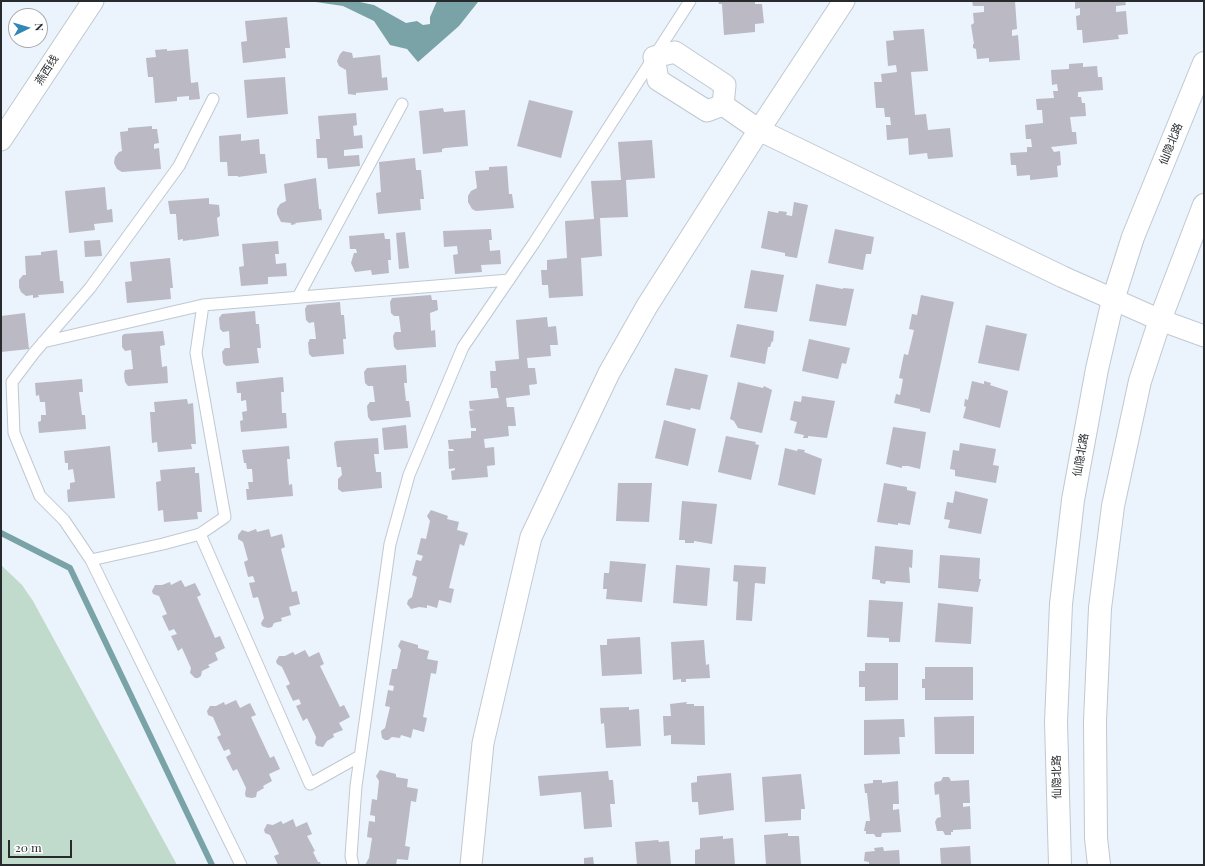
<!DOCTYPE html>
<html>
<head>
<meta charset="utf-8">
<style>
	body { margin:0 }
	#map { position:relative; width:1205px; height:866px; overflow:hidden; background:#ebf3fc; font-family:"Playfair Display",serif }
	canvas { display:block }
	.frame { position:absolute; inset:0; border:2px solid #282b2e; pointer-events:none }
	.north { position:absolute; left:8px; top:8px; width:40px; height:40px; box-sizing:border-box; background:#fff; border:1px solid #a9aaab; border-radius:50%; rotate:85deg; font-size:11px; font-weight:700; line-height:16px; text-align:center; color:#282b2e }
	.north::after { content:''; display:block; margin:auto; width:14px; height:18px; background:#3187b6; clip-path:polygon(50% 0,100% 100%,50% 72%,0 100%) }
	.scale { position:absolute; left:8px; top:840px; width:64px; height:18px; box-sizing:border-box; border:2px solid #282b2e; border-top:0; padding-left:5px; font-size:12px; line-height:14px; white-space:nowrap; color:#282b2e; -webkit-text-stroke:3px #fff; paint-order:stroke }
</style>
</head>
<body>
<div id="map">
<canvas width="1205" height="866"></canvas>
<div class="frame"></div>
<div class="north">N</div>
<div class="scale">20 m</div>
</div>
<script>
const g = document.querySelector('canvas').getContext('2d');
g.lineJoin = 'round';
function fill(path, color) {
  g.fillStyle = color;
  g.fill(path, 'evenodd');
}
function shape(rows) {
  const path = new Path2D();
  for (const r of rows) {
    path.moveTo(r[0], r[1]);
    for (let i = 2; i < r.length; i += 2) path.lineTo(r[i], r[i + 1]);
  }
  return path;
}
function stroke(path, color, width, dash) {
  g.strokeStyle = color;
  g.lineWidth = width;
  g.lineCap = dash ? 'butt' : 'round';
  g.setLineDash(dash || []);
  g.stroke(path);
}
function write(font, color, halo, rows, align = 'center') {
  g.font = font + ' "Playfair Display","Noto Sans SC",serif';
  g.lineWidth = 3;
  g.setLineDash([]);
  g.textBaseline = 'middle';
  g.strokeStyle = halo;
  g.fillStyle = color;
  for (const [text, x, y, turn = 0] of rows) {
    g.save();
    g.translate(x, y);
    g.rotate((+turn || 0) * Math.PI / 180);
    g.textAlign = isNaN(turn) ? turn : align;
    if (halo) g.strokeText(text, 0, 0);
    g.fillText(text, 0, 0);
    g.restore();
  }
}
const green = shape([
	[1,565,22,585,33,601,177,865,1,865]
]);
const water = shape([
	[309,1,355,1,374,5,406,23,417,21,423,25,430,24,430,17,437,1,478,2,459,26,418,62,407,49,390,45,374,21,343,6]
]);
const stream = shape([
	[1,533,70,568,212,865]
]);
const building = shape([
	[718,1,755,1,755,4,762,4,764,23,755,24,755,32,724,35,722,4,719,4],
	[972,1,1015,1,1017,29,1012,30,1012,36,1018,35,1020,60,989,62,989,58,977,59,976,49,973,48,973,44,974,44,971,25,974,23,973,13,984,12,984,6,973,6],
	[1075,1,1125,1,1126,5,1116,6,1116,12,1126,11,1128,34,1118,35,1119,39,1083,43,1082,30,1077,30,1076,16,1080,15,1080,8,1075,9],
	[287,17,290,48,285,48,286,58,243,63,241,42,247,41,245,21],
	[924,29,928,71,911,72,915,115,926,114,928,130,950,128,953,157,928,159,927,153,909,155,908,138,887,140,886,125,891,125,890,117,885,117,884,108,876,108,874,82,882,82,881,74,897,72,896,65,888,66,886,41,894,40,893,31],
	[167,49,167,51,188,49,191,83,198,82,200,99,189,100,189,96,177,97,177,101,155,103,153,77,148,77,146,58,156,57,155,50],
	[343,51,352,53,353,58,380,55,382,78,387,77,388,90,356,93,356,95,348,94,346,70,339,66,337,61,340,54],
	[1083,63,1083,67,1097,66,1098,77,1102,77,1103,90,1078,92,1078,97,1081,97,1082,103,1085,103,1086,116,1070,117,1072,132,1076,132,1077,144,1051,147,1054,152,1060,151,1061,165,1057,166,1058,177,1030,180,1030,175,1017,176,1016,165,1011,165,1010,153,1027,152,1027,147,1032,147,1031,139,1026,139,1025,125,1043,123,1042,110,1037,110,1036,99,1054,98,1053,91,1058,91,1057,84,1052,85,1051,70,1069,69,1069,64],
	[285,77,288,114,247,118,244,80],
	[529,100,573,111,561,158,517,146],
	[443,108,444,112,465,110,468,146,445,148,442,149,442,152,423,154,419,111],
	[356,113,357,125,353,126,354,136,362,135,363,148,344,150,344,156,359,155,360,166,328,169,327,158,317,158,316,139,320,139,318,116],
	[152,126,152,129,157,129,159,143,154,144,154,149,159,148,161,169,122,172,117,169,114,163,115,157,119,152,122,151,120,132,128,131,128,128],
	[241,134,241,141,259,139,260,154,265,154,267,173,238,177,238,176,228,176,227,162,220,162,219,136],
	[652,140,655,178,626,180,628,217,600,218,602,256,581,258,583,296,549,298,548,285,542,285,541,270,547,270,547,260,567,258,565,221,594,219,591,181,621,180,618,142],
	[415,158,416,170,421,170,424,199,420,199,421,210,378,214,376,193,381,192,379,162],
	[507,166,509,194,512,194,514,208,476,211,472,209,468,202,468,196,471,191,477,188,475,171,489,170,489,167],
	[316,178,319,209,321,209,322,220,295,223,296,224,291,225,291,223,281,222,277,214,277,209,280,204,286,201,284,184],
	[105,187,107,210,112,209,113,222,94,224,95,230,69,233,65,191],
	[209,198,209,204,219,205,220,216,217,218,219,236,191,240,190,239,190,240,183,241,183,239,178,240,176,214,170,214,168,201],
	[794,202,808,205,797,258,785,256,785,253,761,248,768,211,778,213,779,211,787,212,786,215,792,216],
	[491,229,492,240,489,240,490,251,500,250,501,264,481,265,482,272,455,274,453,255,458,254,457,246,444,247,443,231],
	[835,229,874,237,871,254,866,254,863,270,828,263],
	[405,232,409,268,399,269,396,233],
	[384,233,385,239,390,239,391,260,388,260,389,273,372,275,371,270,355,272,351,263,354,253,357,253,356,249,350,249,349,236],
	[100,240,102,256,85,257,84,241],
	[278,241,279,254,275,254,276,264,286,263,287,276,268,277,268,284,241,286,239,267,244,266,242,244],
	[57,250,60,281,63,281,64,293,38,295,39,297,33,298,33,295,26,296,21,292,19,287,19,280,23,275,26,275,25,256,41,255,41,252],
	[170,258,173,288,170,288,171,299,127,303,125,282,132,281,130,262],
	[751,270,784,275,777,312,744,308],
	[816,284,843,289,843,288,854,289,846,326,809,321],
	[431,295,432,300,437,300,438,310,430,313,431,331,435,330,436,347,397,350,394,347,393,336,395,332,401,332,399,316,394,316,391,313,390,302,392,298],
	[921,295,954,302,930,413,920,411,920,409,894,403,896,394,900,395,903,379,899,378,904,354,908,355,914,330,909,329,912,314,917,315],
	[340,302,341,315,344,315,346,339,343,339,344,354,312,357,309,354,308,343,310,339,316,339,314,322,309,323,306,320,305,309,307,305],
	[255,311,256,324,259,324,261,348,257,348,259,363,226,366,223,363,222,352,225,348,230,348,229,331,223,332,220,329,219,318,222,314],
	[25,313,29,349,1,352,1,316],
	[547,317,548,327,556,326,558,345,550,345,551,356,527,358,528,368,535,368,537,384,529,385,530,395,506,398,507,407,514,407,516,426,508,426,509,436,484,439,485,448,494,447,495,465,487,466,488,477,452,480,451,471,455,470,455,468,449,469,448,451,454,451,453,449,449,449,448,440,471,438,471,431,476,431,476,428,471,428,469,411,475,410,470,409,469,401,499,398,497,388,491,388,490,371,496,371,495,361,519,359,516,320],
	[737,324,774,331,773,342,772,341,770,347,768,347,765,364,730,357],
	[986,325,1027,334,1019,371,978,363],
	[163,331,165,345,160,346,162,367,167,366,168,383,128,386,125,382,124,374,125,370,133,369,131,350,125,351,122,347,122,336,124,334],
	[809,339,850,348,846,364,842,363,838,379,802,371],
	[406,365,407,383,404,383,406,401,409,401,411,417,371,421,368,417,367,406,370,402,375,402,373,386,368,386,365,383,364,372,367,368],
	[675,368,708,375,700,410,691,408,690,410,666,405],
	[283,377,284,392,281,392,282,413,286,413,287,428,241,432,240,421,243,420,242,412,247,411,246,400,241,401,241,393,237,393,236,382],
	[82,379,83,392,79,392,82,415,85,415,86,429,39,433,38,422,41,421,41,415,46,415,45,402,40,402,39,395,36,396,35,383],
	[972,381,984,384,984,381,991,383,990,385,1008,391,1000,428,963,418,966,407,964,406,965,399,968,400],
	[738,382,763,388,764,386,772,390,762,433,738,428,734,421,730,419],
	[802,396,835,401,827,438,808,436,808,438,803,438,804,435,794,433,797,422,790,420,794,401,801,402],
	[187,399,188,404,193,403,196,444,191,444,192,449,158,452,157,442,152,443,150,412,155,412,154,402],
	[664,420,696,429,688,466,655,458],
	[406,425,408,448,384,450,382,428],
	[893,427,926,432,920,469,908,466,902,466,902,468,886,464],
	[726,436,756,442,755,444,759,445,751,480,718,472],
	[378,438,379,454,374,454,376,472,381,472,382,488,342,492,338,489,338,479,342,475,341,467,337,467,334,443,336,441],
	[960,443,996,449,993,465,999,466,996,483,955,476,955,470,950,469,953,450,959,451],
	[110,446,115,498,68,502,67,490,70,489,70,483,75,482,73,469,68,470,68,463,65,463,64,451],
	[289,446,290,459,287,459,289,485,292,484,293,496,247,500,246,489,249,489,248,482,253,482,252,469,247,469,246,463,244,463,242,450],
	[785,448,797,451,798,449,805,450,804,452,822,459,815,495,778,485],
	[195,467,195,473,199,473,202,512,197,512,198,519,164,522,163,510,158,511,156,482,161,481,160,470],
	[618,483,652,483,649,522,616,521],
	[884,483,907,487,907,490,916,492,910,525,898,523,898,525,877,522],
	[955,491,988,499,981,534,948,528,950,520,944,519,947,502,953,503],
	[682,501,717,504,712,544,694,541,694,543,685,543,685,540,679,540],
	[431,510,448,516,447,519,459,522,457,530,468,533,464,546,460,544,449,588,454,589,451,603,439,600,437,608,427,605,427,608,419,607,411,609,407,604,408,600,412,597,417,577,412,575,416,560,421,561,423,556,417,554,421,538,426,539,430,521,427,516],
	[256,529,257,532,269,529,271,537,282,534,285,547,281,549,292,592,297,591,300,604,289,607,291,615,281,618,282,621,274,623,272,627,268,628,262,626,261,623,264,618,258,597,253,598,249,583,255,582,253,576,248,577,244,562,248,560,243,542,238,539,238,535,242,530,248,532],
	[875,546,913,550,912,568,909,567,910,583,886,581,885,584,880,583,880,580,872,579],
	[940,555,980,558,979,579,981,579,978,592,938,588],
	[610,561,646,564,642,602,606,599,607,589,603,589,604,573,609,573],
	[676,565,710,568,707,606,673,603],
	[734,565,766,567,765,584,755,583,752,621,736,620,738,582,733,581],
	[181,580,185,587,195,583,201,595,197,597,215,638,220,636,225,648,215,653,218,660,208,665,210,667,202,671,201,676,198,678,195,678,190,673,191,668,182,648,178,651,171,636,177,634,174,629,169,631,162,616,167,614,159,596,153,594,152,591,155,585,162,585,170,582,171,585],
	[869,600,903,602,900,642,889,642,889,638,867,637],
	[938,603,973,607,971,644,935,642],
	[640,637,642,674,602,676,600,645,607,645,607,639],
	[401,640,418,645,418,648,429,651,427,659,438,661,436,674,431,673,423,717,427,718,424,732,413,729,411,738,401,735,400,738,392,737,388,740,385,740,382,738,381,731,385,728,390,707,385,706,388,690,393,691,394,686,389,685,392,669,397,669,401,650,398,646],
	[704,640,706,665,709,664,710,678,686,679,686,682,681,682,681,679,673,680,671,642],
	[305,650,309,657,319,652,324,664,320,666,340,707,344,705,350,717,339,723,343,730,333,734,334,737,327,741,323,747,317,746,315,743,316,737,307,718,303,721,296,706,301,704,299,699,293,701,286,686,290,684,282,667,277,664,276,661,279,656,285,656,293,652,295,655],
	[865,663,898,663,898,700,865,701,865,687,859,687,859,671,865,671],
	[925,667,973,667,973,700,925,700,925,688,922,688,922,679,925,679],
	[236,700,240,708,250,703,256,715,251,717,270,758,274,756,280,769,269,774,272,781,263,786,264,788,257,792,256,797,252,798,246,797,245,794,246,788,237,769,233,771,226,757,231,754,229,749,224,751,217,737,221,735,213,717,208,715,207,711,210,706,216,706,224,702,225,705],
	[687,702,686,704,694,704,694,706,704,706,705,745,671,744,671,735,664,736,663,716,671,716,670,704],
	[629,707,629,710,639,709,641,746,606,748,604,723,601,724,600,708],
	[974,716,974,754,935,754,934,717],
	[904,719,905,737,899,737,900,754,864,755,864,720],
	[380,770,396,774,396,777,408,779,407,787,418,789,416,802,411,801,405,846,410,847,408,860,397,859,396,865,365,865,369,858,372,838,367,837,369,821,375,822,375,816,370,815,372,799,377,800,379,781,376,776],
	[608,771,609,780,613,780,615,804,610,804,612,827,584,829,581,792,540,796,538,776],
	[731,773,734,810,699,815,698,802,692,802,691,783,697,782,697,776],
	[801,774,805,809,801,809,801,820,765,822,762,777],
	[943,777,949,777,951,781,969,780,970,803,963,803,963,807,970,806,971,829,953,830,953,832,951,832,951,835,945,835,943,831,937,831,935,822,937,818,941,817,939,794,935,795,934,785,935,782,941,781],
	[873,780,882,780,882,783,898,781,899,804,893,804,893,810,899,809,901,832,882,833,881,837,876,837,874,834,866,834,866,831,864,831,866,821,870,821,867,793,865,793,864,784,873,783],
	[293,819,296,827,307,822,312,834,307,836,315,851,313,852,318,862,320,862,321,865,278,865,274,856,279,854,270,835,265,833,264,830,267,824,273,825,281,821,283,824],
	[788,833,788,836,799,836,801,865,766,865,764,835],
	[723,836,723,839,733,838,735,865,695,865,695,850,700,849,700,838],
	[658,840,659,842,669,841,671,865,637,865,635,842],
	[970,846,971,865,941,865,940,848],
	[883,847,884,851,899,850,900,865,869,865,869,862,864,861,865,852,875,851,874,848],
	[593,857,594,865,584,865,584,858]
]);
const service = shape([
	[213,99,179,166,90,288,34,353,12,382,14,433,40,496,64,520,91,560,241,865],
	[298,297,402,104],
	[43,342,203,305],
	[91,560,163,544,200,534],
	[360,756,310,784,200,534,225,517,196,353,203,305,509,280],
	[353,865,351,856,356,786,390,544,409,475,463,347,534,243,690,1]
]);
const minor = shape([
	[675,52,725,85,723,105,707,111,658,80,654,57,675,52],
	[723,105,759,130,844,1],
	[1,140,93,1],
	[471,865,483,743,531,537,609,373,647,306,759,130,1063,277,1160,320,1204,336]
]);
const primary = shape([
	[1060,865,1056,722,1061,604,1073,500,1097,369,1113,300,1133,237,1204,63],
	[1099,865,1096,838,1095,721,1100,608,1113,506,1140,381,1160,320,1204,205]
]);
const streetNames = [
	["燕西线",47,70,-57],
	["仙隐北路",1171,144,-68],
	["仙隐北路",1081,455,-80],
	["仙隐北路",1057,777,-91]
];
fill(green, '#c0dacb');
fill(water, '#7aa3a7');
stroke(stream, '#7aa3a7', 6);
fill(building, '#bab9c4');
stroke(service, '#c0c8d1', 13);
stroke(minor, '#c0c8d1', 23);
stroke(primary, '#c0c8d1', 24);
stroke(service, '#fff', 11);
stroke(minor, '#fff', 21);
stroke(primary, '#fff', 22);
write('11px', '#282b2e', '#fff', streetNames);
</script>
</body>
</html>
